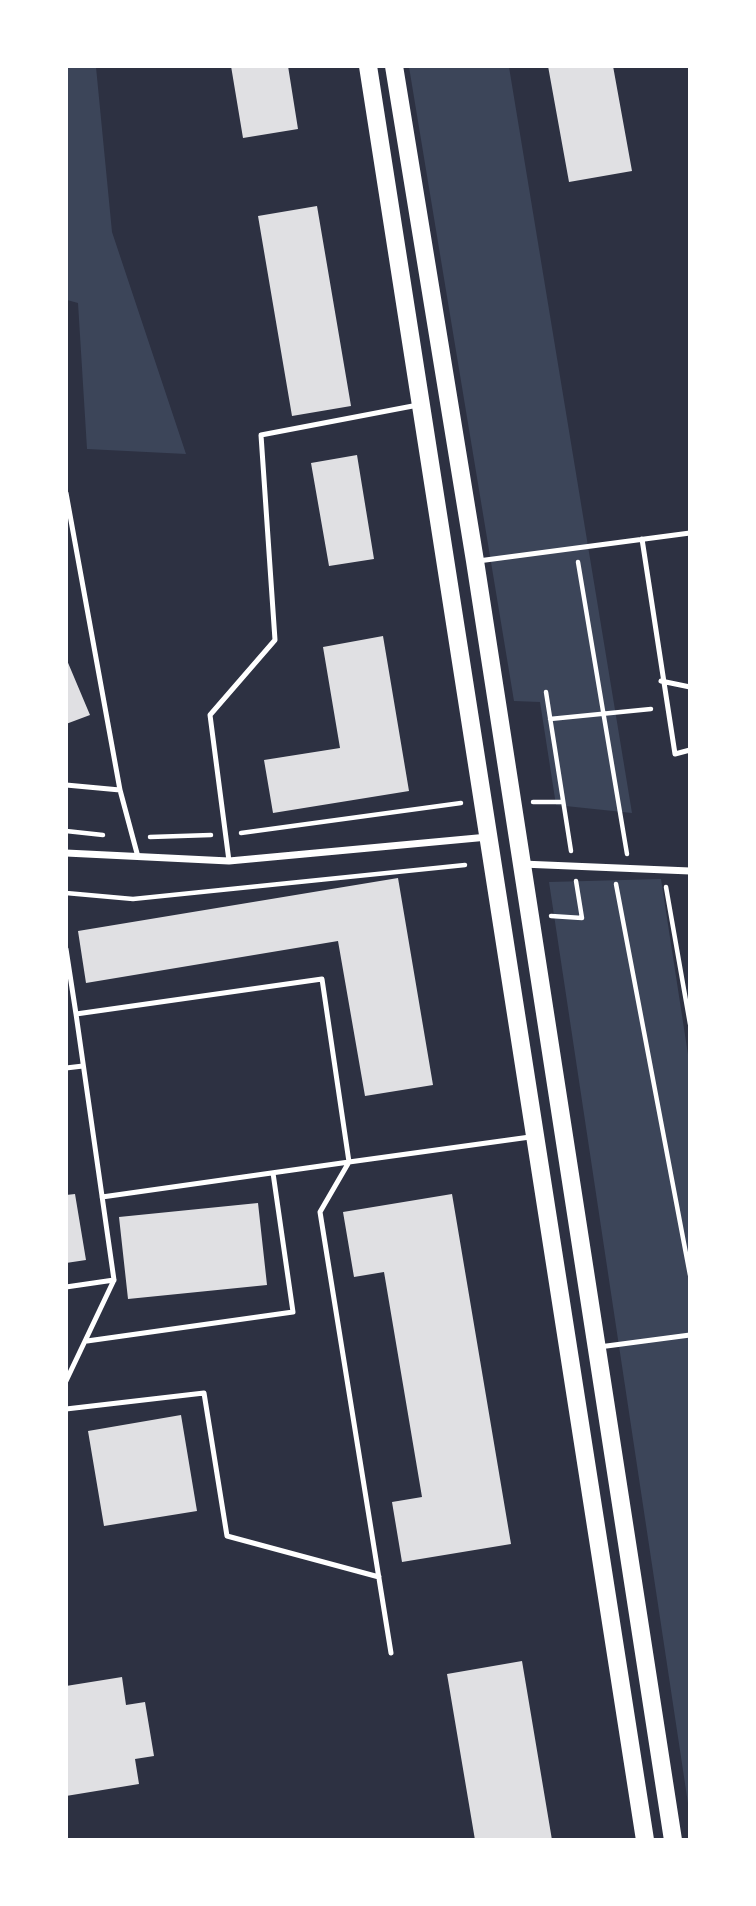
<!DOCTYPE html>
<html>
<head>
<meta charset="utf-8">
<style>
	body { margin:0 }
	#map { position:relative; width:756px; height:1906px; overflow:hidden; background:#2d3142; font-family:"IBM Plex Sans",sans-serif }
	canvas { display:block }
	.frame { position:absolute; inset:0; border:68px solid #fff; pointer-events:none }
</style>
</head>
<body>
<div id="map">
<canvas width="756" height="1906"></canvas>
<div class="frame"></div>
</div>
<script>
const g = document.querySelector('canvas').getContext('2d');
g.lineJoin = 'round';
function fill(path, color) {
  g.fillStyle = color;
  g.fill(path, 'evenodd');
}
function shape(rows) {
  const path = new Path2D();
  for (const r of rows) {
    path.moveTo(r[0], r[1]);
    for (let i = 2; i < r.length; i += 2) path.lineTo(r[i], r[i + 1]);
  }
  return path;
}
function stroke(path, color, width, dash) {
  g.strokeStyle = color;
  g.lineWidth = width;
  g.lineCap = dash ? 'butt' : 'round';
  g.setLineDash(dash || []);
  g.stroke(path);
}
const green = shape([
	[66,67,96,67,112,232,186,454,87,449,78,303,67,300],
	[409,67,509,67,632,813,556,805,540,702,514,701],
	[661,879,689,1061,689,1810,549,882]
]);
const building = shape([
	[231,66,288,66,298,129,243,138],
	[548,66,613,66,632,171,569,182],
	[317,206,351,406,292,416,258,216],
	[357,455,374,559,329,566,311,463],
	[383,636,409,791,273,813,264,760,340,748,323,647],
	[66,658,90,715,66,724],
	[398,878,433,1085,365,1096,338,941,86,983,78,931],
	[75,1194,86,1260,66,1263,66,1195],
	[452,1194,511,1544,402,1562,392,1502,422,1497,384,1272,354,1277,343,1212],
	[258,1203,267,1285,128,1299,119,1217],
	[181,1415,197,1511,104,1526,88,1431],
	[522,1661,552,1840,475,1840,447,1674],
	[122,1677,126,1705,145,1702,154,1756,135,1759,139,1784,66,1796,66,1686]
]);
const path = shape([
	[578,562,627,854],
	[546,692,571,851],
	[550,719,651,709],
	[533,802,563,802],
	[66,831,103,835],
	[241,833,461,803],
	[150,837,211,835],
	[616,884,690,1275],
	[666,887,690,1024],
	[66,893,133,899,465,865],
	[551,916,582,918,576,881]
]);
const service = shape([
	[66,493,120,790],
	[642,539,675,754,690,750],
	[478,561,690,533],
	[661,681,690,687],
	[66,785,120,790,138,857],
	[229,861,210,715,275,640,261,435,418,405],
	[66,949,76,1014,322,979,349,1162,530,1137],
	[66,1068,83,1066],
	[349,1162,320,1212,391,1653],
	[102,1197,349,1162],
	[66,1287,114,1280,76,1014],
	[87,1341,293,1312,273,1173],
	[599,1347,690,1335],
	[66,1381,114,1280],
	[66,1409,204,1393,227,1536,379,1577]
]);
const minor = shape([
	[66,853,229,861,488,837],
	[522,864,690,871]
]);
const primary = shape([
	[368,66,645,1840],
	[394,66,475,561,673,1840]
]);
fill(green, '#3c4559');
fill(building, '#e0e0e3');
stroke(path, '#fff', 4.5);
stroke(service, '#fff', 5);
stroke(minor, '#fff', 7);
stroke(primary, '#fff', 18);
</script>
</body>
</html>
